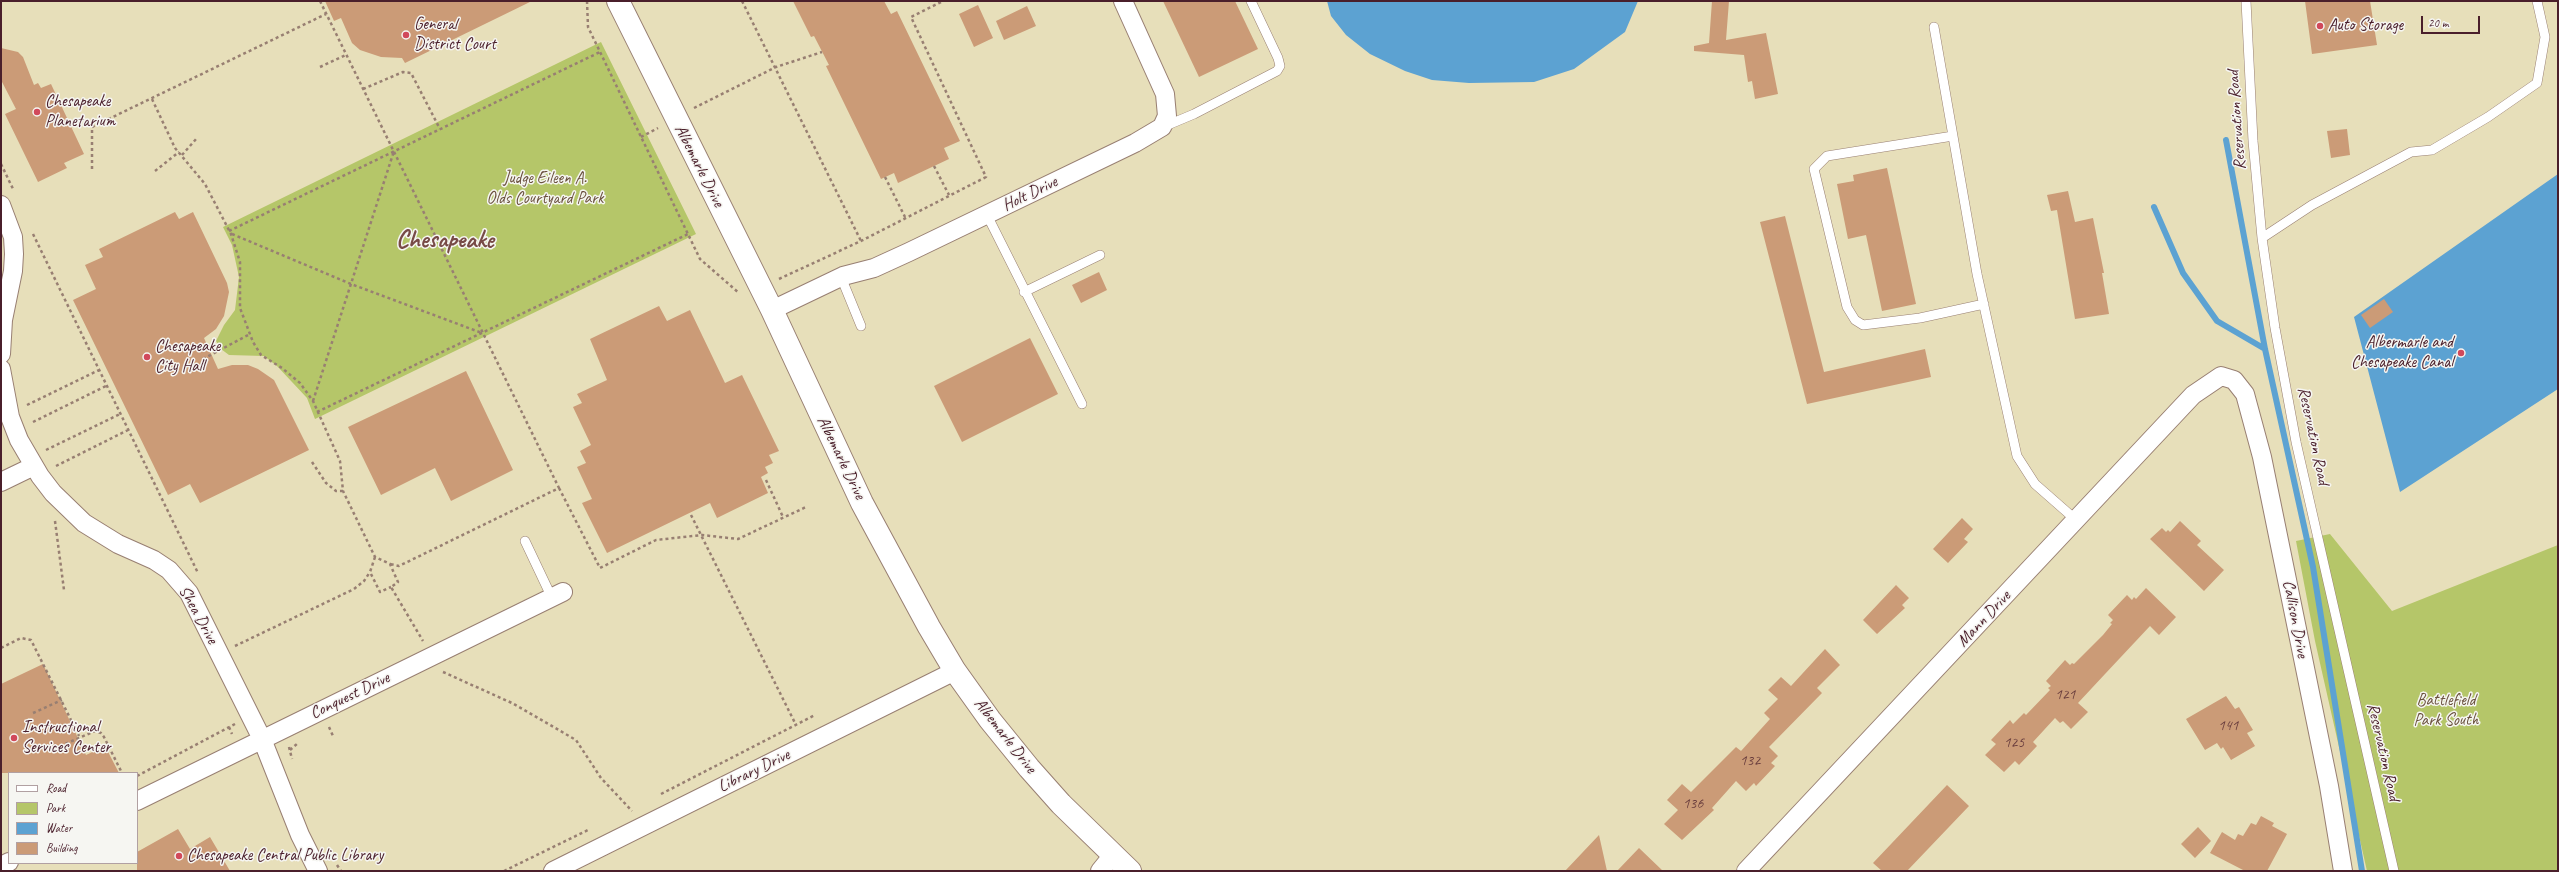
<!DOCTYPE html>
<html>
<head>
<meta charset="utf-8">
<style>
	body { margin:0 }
	#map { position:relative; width:2559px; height:872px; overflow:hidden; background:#e7dfba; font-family:Caveat,sans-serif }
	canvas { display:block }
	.frame { position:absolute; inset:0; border:2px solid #4a1f2b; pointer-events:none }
	.legend { position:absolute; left:8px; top:772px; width:130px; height:92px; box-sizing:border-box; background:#f6f6f2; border:1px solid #b1a0a2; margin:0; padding:5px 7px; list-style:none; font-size:12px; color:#4a1f2b }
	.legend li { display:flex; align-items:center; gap:8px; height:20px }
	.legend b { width:20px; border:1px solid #b1a0a2 }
	.scale { position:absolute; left:2421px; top:16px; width:59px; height:18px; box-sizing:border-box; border:2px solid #4a1f2b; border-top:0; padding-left:5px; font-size:12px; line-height:14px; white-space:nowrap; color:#4a1f2b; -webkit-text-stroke:3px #f6f6f2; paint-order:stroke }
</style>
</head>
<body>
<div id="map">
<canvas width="2559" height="872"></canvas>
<div class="frame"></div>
<ul class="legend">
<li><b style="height:5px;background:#fff"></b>Road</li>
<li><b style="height:11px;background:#b5c669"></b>Park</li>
<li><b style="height:11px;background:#5ca2d2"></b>Water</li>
<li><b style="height:11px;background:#cb9b77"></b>Building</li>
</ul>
<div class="scale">20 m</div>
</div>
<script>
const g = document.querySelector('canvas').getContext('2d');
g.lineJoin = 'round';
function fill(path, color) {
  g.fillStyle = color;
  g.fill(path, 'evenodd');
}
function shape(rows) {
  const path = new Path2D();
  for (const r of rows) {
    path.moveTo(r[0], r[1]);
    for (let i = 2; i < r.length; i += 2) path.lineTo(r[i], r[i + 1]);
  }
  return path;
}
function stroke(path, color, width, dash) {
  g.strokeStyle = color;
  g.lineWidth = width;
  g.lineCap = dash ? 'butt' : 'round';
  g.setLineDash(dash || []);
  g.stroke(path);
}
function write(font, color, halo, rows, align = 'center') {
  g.font = font + ' Caveat,sans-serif';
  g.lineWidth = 3;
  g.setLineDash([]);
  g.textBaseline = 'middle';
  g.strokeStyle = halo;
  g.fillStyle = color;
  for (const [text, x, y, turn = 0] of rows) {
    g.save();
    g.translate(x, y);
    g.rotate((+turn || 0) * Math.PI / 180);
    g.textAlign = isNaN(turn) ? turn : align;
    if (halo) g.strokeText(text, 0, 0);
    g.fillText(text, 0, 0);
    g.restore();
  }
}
const green = shape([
	[601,42,696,234,315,419,307,398,277,366,264,356,229,355,221,349,216,341,224,325,235,310,239,277,232,245,223,227],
	[2330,534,2392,611,2558,545,2558,871,2367,871,2315,641,2296,541]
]);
const water = shape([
	[1327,1,1638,1,1625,32,1574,69,1534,82,1469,83,1432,80,1405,71,1370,54,1346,35,1331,16],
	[2558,174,2558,389,2400,492,2354,317]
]);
const stream = shape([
	[2226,140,2265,349,2313,567,2362,871],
	[2154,207,2183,273,2217,321,2265,349]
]);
const building = shape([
	[325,1,532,1,405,63,402,58,381,57,360,50,352,43,341,18,334,21],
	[793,1,884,1,891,14,897,11,960,141,944,148,949,159,898,183,894,173,881,179,826,66,829,65,814,36,811,37],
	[1163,1,1235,1,1258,49,1199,77],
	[1712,1,1729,1,1726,40,1766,33,1778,94,1755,99,1752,81,1748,82,1744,55,1694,51,1694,46,1709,43],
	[2305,1,2370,1,2377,45,2312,54],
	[978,5,993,38,974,47,959,14],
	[1027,6,1036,26,1004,40,996,21],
	[1,48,18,52,23,57,34,85,38,83,41,88,51,84,84,154,64,163,67,168,38,182,5,114,16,109,1,80],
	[2347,129,2350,155,2331,158,2327,131],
	[1887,168,1916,304,1882,311,1866,235,1848,239,1837,184,1854,181,1853,175],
	[2068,191,2075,222,2093,218,2104,273,2102,273,2109,314,2075,319,2057,210,2051,211,2047,195],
	[175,212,179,219,193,212,227,283,229,292,224,316,216,329,204,338,218,369,232,365,248,365,258,369,274,380,309,450,200,503,190,484,168,495,73,300,96,289,85,265,103,257,99,249],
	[1785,216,1824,372,1925,349,1931,377,1807,404,1760,222],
	[1099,272,1107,290,1081,303,1072,285],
	[2384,299,2393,312,2370,328,2361,315],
	[659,306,667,321,690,310,725,383,742,375,779,451,769,455,773,463,765,467,768,473,761,477,768,493,717,518,710,503,607,553,582,503,592,499,577,467,586,463,580,451,591,445,573,407,582,403,577,394,607,380,590,339],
	[1030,338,1058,394,962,442,934,386],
	[466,371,513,470,451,501,435,468,381,495,348,427],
	[1962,518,1973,529,1964,539,1968,542,1948,563,1933,549],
	[2180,521,2201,541,2197,545,2224,570,2204,591,2150,539,2162,528,2166,532,2168,530,2170,532],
	[1896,585,1909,598,1902,605,1905,608,1877,634,1863,620],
	[2146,588,2176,617,2159,635,2150,626,2105,674,2078,703,2088,712,2071,729,2063,721,2060,723,2055,718,2033,742,2037,746,2019,765,2015,761,2004,772,1985,755,1996,744,1991,740,2010,720,2013,724,2024,713,2026,715,2050,690,2048,688,2051,686,2046,681,2065,660,2070,665,2072,663,2074,664,2103,635,2112,624,2110,623,2113,620,2108,615,2127,595,2132,600,2134,597,2136,599],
	[1825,649,1840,665,1817,688,1822,693,1769,747,1778,756,1771,763,1775,766,1756,786,1754,783,1746,791,1736,781,1712,808,1714,810,1682,840,1664,824,1678,810,1667,800,1682,784,1691,792,1736,747,1741,751,1770,719,1764,713,1778,699,1768,690,1781,677,1791,686],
	[43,664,86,755,105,746,119,773,1,773,1,684],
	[2226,696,2235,709,2239,707,2253,730,2247,733,2255,746,2231,760,2223,747,2221,749,2217,743,2205,750,2186,719],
	[1947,785,1969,806,1907,871,1882,871,1873,863],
	[2261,816,2274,823,2272,826,2287,834,2267,871,2245,871,2210,853,2222,832,2235,840,2238,834,2243,836,2251,823,2256,825],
	[2198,827,2211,841,2195,858,2181,844],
	[178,829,190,849,210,837,230,871,137,871,137,852],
	[1599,835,1607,871,1565,871],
	[1639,848,1663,871,1617,871]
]);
const path = shape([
	[320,1,559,488,399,566,390,564],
	[587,1,588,27,700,259,739,293],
	[742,1,861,241],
	[320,67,346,55],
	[363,89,403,72,411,73,440,129],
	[152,99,175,148,205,184,231,234,240,262,240,308,253,342,261,355,282,368,300,383,313,401,340,461,343,491,375,557,390,564,398,582,391,587,423,641],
	[694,108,776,67,822,52],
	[641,137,658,128],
	[182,155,197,138],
	[1,164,14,191],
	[934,166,949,195],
	[92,169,92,127,326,14],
	[155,171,179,152],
	[885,177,905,217],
	[229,231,600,52],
	[33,234,198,573],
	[232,234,351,284,482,333],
	[779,279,861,241,986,177,911,17,943,1],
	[203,359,250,334],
	[313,401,394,151],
	[27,405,99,370],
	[317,412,688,234],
	[33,422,106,386],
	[46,450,120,414],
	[312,462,326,483,336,491,343,491],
	[56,466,128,430],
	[766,480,783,517],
	[559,488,600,568,656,540,702,535,738,539,806,507],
	[691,515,796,725],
	[55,521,64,590],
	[375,557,370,572,380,592,391,587],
	[235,646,354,589,364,581,370,572],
	[1,648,21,638,31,640,79,736],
	[443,672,512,703,576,740,601,778,632,811],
	[33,713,62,700],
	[229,727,232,734],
	[329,727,333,736],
	[289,747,292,759],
	[290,750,298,743],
	[49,751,95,731,101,733,104,737,122,773],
	[137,776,235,724],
	[661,794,815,715],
	[337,865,341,871],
	[504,871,590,829]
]);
const service = shape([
	[2246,1,2253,141,2262,238,2275,328,2296,442,2394,871],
	[1934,27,1977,274,2017,456,2035,484,2076,520],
	[1163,127,1194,114,1277,71,1280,66,1278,58,1251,1],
	[1953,136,1827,156,1814,169,1847,307,1855,320,1863,325,1920,318,1984,304],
	[987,215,1082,404],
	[2262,238,2312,205,2411,152,2432,150,2488,117,2537,83,2545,37,2537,1],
	[841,277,861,326],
	[1024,292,1100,255],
	[525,541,552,598]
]);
const minor = shape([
	[1,205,13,237,14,254,13,271,3,320,1,354],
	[772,310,843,276,874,268,909,252,1135,143,1162,127,1167,116,1165,94,1123,1],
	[1,369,10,417,19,440,40,476,53,493,84,523,118,544,154,560,169,570,189,593,262,739,300,835,318,871],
	[1,482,34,466],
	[137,801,563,592],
	[1,866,9,862],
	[553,871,955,671],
	[1100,871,1113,855],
	[1746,871,2193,395,2221,376,2234,380,2245,394,2262,457,2329,786,2343,871]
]);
const tertiary = shape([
	[618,1,772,310,862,503,929,627,955,671,990,720,1029,768,1061,804,1130,871]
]);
const markers = [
	[2320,26,4,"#d1495b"],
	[406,35,4,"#d1495b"],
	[37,112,4,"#d1495b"],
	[2461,353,4,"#d1495b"],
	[147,357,4,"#d1495b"],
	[14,738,4,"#d1495b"],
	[179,856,4,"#d1495b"]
];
const numberNames = [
	["121",2065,695],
	["141",2228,726],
	["125",2014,743],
	["132",1750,761],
	["136",1693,804]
];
const poiNames = [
	["General",414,25],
	["District Court",414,45],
	["Auto Storage",2328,26],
	["Chesapeake",45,102],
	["Planetarium",45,122],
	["Albermarle and",2453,343,"right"],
	["Chesapeake Canal",2453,363,"right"],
	["Chesapeake",155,347],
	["City Hall",155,367],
	["Instructional",22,728],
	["Services Center",22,748],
	["Chesapeake Central Public Library",187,856]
];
const streetNames = [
	["Reservation Road",2237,120,-94],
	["Albemarle Drive",699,166,63],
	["Holt Drive",1030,194,-26],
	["Reservation Road",2313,436,78],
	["Albemarle Drive",841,458,64],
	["Shea Drive",198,615,61],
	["Mann Drive",1984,619,-47],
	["Callison Drive",2295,619,79],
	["Conquest Drive",350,696,-26],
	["Albemarle Drive",1005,736,52],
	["Reservation Road",2383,752,77],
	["Library Drive",754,771,-26]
];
const parkNames = [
	["Judge Eileen A.",545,179],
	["Olds Courtyard Park",545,199],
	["Battlefield",2446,701],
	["Park South",2446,721]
];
const townNames = [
	["Chesapeake",445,240]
];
fill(green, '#b5c669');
fill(water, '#5ca2d2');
stroke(stream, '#5ca2d2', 6);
fill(building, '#cb9b77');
stroke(service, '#987f72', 10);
stroke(minor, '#987f72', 20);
stroke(tertiary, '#987f72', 24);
stroke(path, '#987f72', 2.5, [3, 3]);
stroke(service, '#fff', 9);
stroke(minor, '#fff', 18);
stroke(tertiary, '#fff', 22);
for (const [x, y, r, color] of markers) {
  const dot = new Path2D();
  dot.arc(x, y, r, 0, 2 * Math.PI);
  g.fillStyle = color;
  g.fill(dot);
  stroke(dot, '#f6f6f2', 1.5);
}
write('15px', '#6a3e3e', null, numberNames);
write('17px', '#4a1f2b', '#f6f6f2', poiNames, 'left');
write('17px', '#4a1f2b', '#f6f6f2', streetNames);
write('17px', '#6a513e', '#f6f6f2', parkNames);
write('bold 25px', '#774a46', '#f6f6f2', townNames);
</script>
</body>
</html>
